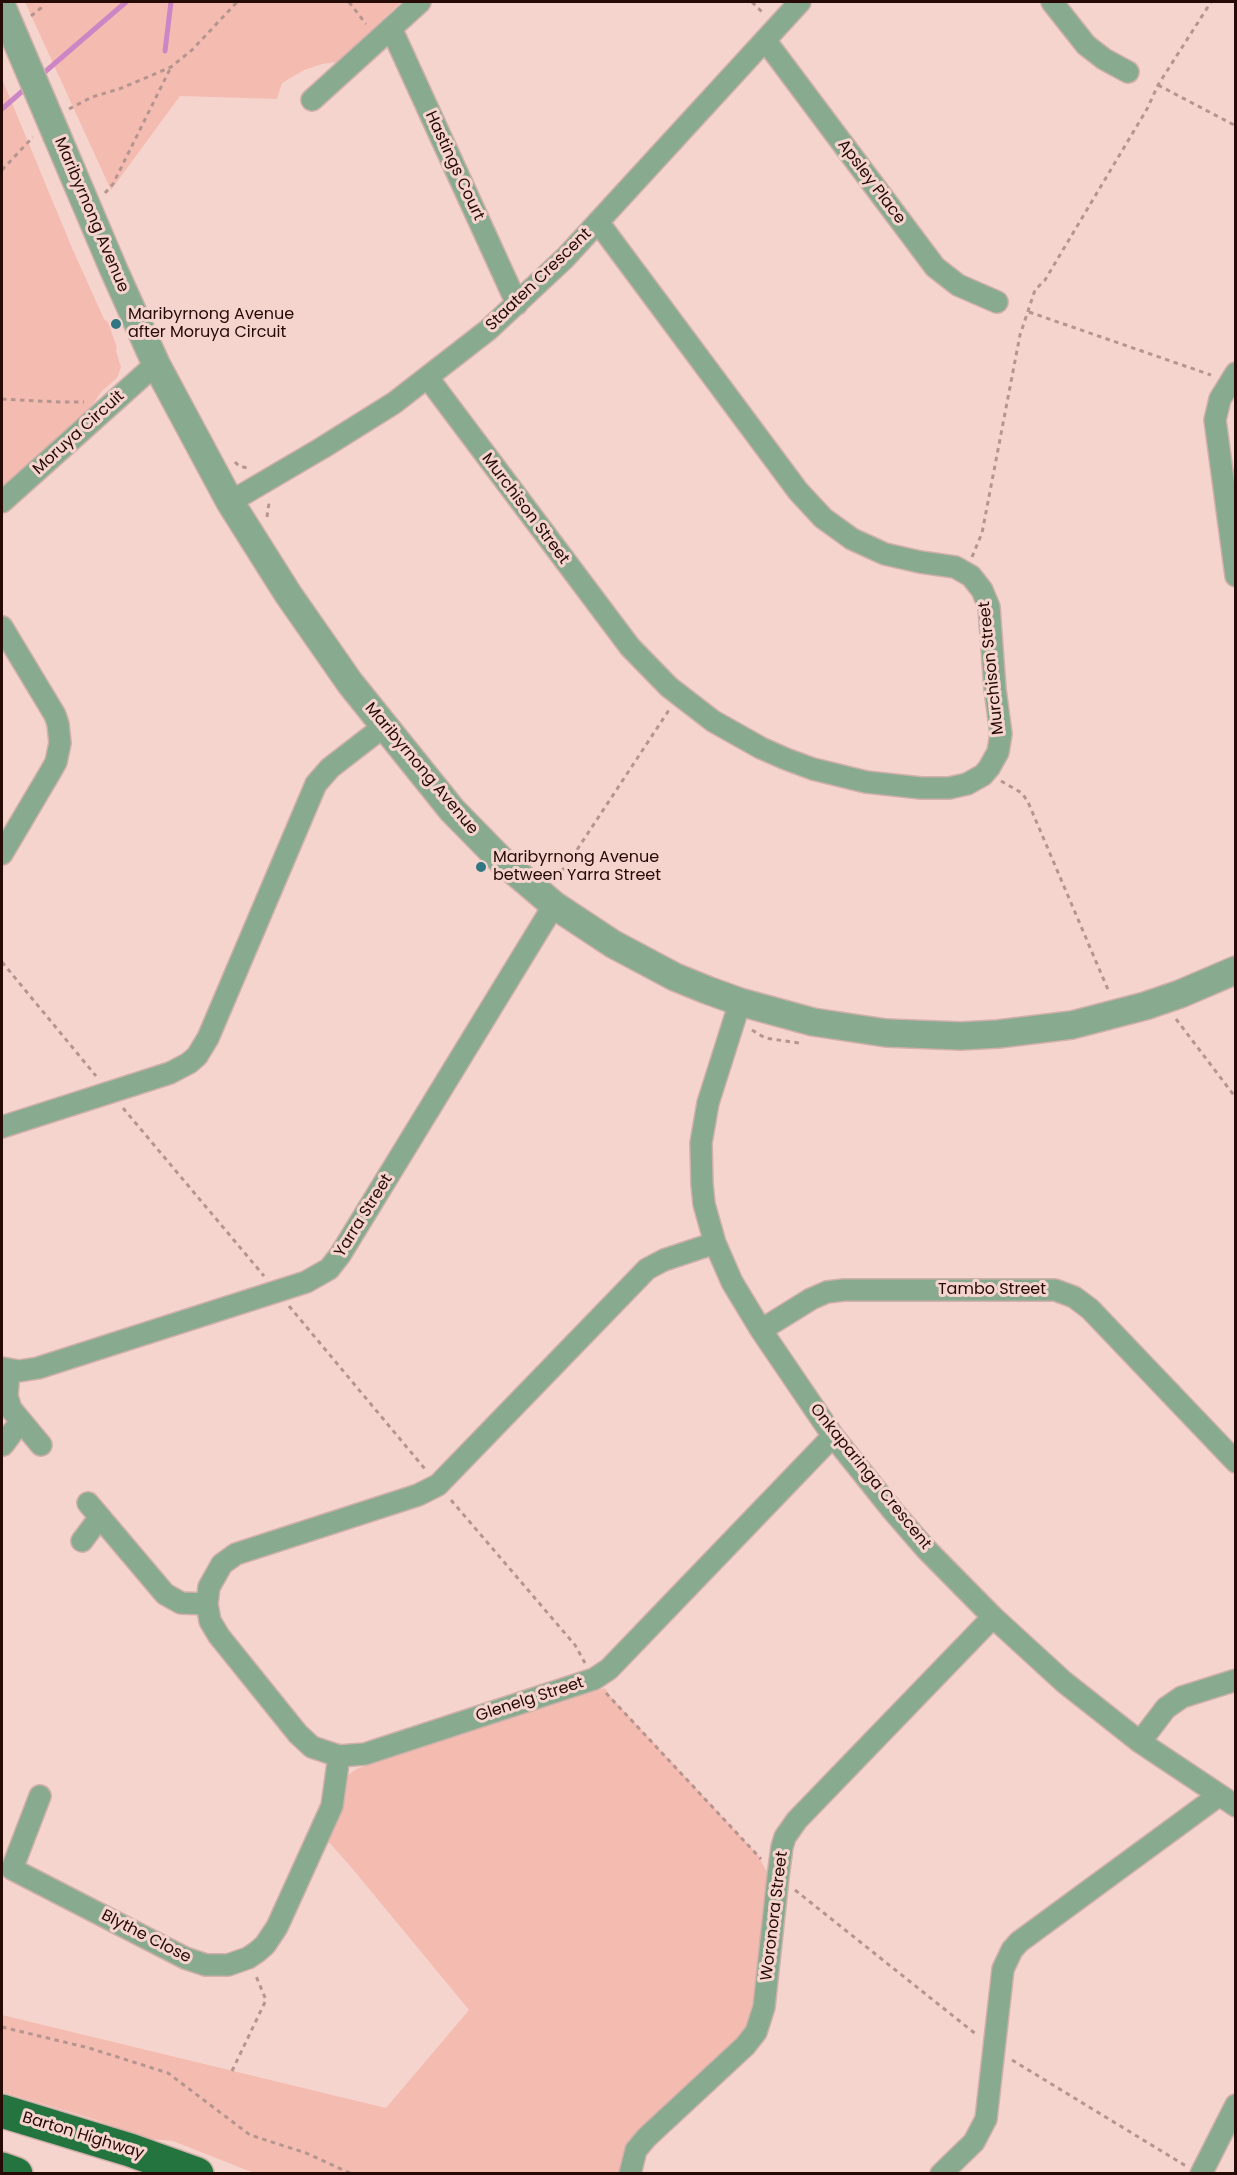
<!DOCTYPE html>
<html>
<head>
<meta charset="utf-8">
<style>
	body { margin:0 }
	#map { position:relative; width:1237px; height:2175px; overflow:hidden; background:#f6d4ce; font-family:Poppins,sans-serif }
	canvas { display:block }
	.frame { position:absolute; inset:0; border:3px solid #250a06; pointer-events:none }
</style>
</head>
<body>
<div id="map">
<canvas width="1237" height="2175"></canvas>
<div class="frame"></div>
</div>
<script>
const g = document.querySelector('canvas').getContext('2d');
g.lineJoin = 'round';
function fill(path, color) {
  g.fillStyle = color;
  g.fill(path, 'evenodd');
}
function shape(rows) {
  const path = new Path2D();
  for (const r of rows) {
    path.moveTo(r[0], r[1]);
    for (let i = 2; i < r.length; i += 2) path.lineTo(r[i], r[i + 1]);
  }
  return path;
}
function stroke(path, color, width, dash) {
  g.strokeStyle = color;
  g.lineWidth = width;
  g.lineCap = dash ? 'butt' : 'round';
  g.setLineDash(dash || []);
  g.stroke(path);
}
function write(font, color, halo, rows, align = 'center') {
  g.font = font + ' Poppins,sans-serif';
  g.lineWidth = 6;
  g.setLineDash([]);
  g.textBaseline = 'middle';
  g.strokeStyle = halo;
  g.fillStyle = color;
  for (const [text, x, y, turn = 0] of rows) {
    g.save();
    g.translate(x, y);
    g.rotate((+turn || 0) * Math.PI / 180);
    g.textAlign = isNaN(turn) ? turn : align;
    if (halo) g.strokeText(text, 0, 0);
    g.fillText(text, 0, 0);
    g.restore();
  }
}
const green = shape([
	[25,2,401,2,338,62,322,64,304,70,282,83,277,99,180,96,111,190],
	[2,79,72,248,104,319,108,322,117,348,116,351,121,367,117,378,101,392,92,406,2,491],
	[605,1688,610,1696,758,1855,769,1876,757,2005,750,2030,625,2173,254,2173,173,2141,150,2139,87,2117,2,2092,2,2015,386,2108,469,2010,351,1867,327,1840,336,1824,347,1776,356,1769]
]);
const stream = shape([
	[165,51,171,2],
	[39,77,126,2],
	[2,109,27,87]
]);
const path = shape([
	[349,2,366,24],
	[752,2,763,13],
	[31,16,41,8,43,2],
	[1158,85,1236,126],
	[69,109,92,97,119,89,171,67,192,50,237,2],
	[2,170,33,137],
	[105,193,113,184,170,69],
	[1029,312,1211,375],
	[2,399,59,402,84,402],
	[235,462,239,466,251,469],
	[267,517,269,503],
	[972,557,982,533,1020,335,1035,290,1045,280,1147,109,1158,85,1211,2],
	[1001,781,1022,793,1028,802,1109,992],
	[555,878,567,865,669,710],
	[2,962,96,1076],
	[1176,1019,1236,1098],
	[752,1030,765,1038,799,1043],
	[123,1108,264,1276],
	[289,1306,425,1469],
	[451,1500,575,1645,585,1663],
	[606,1693,761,1859],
	[795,1890,977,2035],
	[2,2027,89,2048,168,2073,250,2135,306,2153,352,2174],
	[1012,2060,1186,2166],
	[232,2071,266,2000,256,1976]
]);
const minor = shape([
	[1052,2,1086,45,1104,59,1128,72],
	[391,28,517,304],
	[765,40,935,267,958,285,997,302],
	[312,100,420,2],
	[1236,373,1220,399,1215,420,1236,576],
	[428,378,630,647,669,687,713,721,761,748,786,759,813,769,866,782,921,788,949,788,967,784,983,775,989,768,998,752,1001,734,995,689,989,607,982,590,971,576,955,567,920,562,885,554,852,539,823,518,798,491,598,222],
	[2,502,156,364],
	[230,502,322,448,394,403,488,330,565,258,800,2],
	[2,627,55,715,58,724,60,743,56,762,51,771,2,854],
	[740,1002,708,1103,701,1143,702,1184,704,1204,715,1243,732,1282,761,1330,833,1436,893,1511,925,1548,993,1617,1064,1682,1140,1742,1236,1806],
	[2,1127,170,1073,189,1063,197,1056,208,1038,316,784,330,768,383,727],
	[715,1243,664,1260,647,1269,438,1485,418,1495,236,1554,222,1564,209,1587,207,1604,210,1621,219,1636,298,1734,312,1747,339,1756,365,1754,594,1679,609,1669,833,1436],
	[761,1330,811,1299,827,1292,844,1290,1055,1290,1074,1297,1090,1309,1236,1462],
	[2,1368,19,1371,38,1368,306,1282,329,1269,340,1255,554,905],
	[21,1421,41,1445],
	[3,1445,21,1421,11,1409,7,1396,9,1370],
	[88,1503,165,1594,181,1603,207,1604],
	[82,1541,100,1517],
	[1140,1742,1166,1708,1182,1697,1236,1680],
	[40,1796,12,1869,185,1958,206,1965,228,1965,248,1958,257,1952,265,1945,277,1927,332,1806,339,1756],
	[630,2174,636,2150,647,2137,745,2046,756,2032,764,2007,778,1877,782,1847,785,1837,797,1820,993,1617],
	[941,2174,974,2142,986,2119,1003,1969,1012,1950,1019,1942,1218,1796],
	[1201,2174,1236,2105]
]);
const tertiary = shape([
	[57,136,113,268,156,364,230,502,288,594,350,683,452,810,501,860,554,905,613,944,675,977,707,990,740,1002,813,1022,886,1033,961,1036,998,1034,1072,1025,1145,1006,1180,994,1236,970]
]);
const trunk = shape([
	[2,2111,130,2150,197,2174],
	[2,2169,16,2174]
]);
const tertiaryBridge = shape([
	[2,7,57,136]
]);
const markers = [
	[116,324,6,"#317783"],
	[481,867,6,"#317783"]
];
const streetNames = [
	["Hastings Court",454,166,65],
	["Apsley Place",871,182,53],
	["Maribyrnong Avenue",91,215,67],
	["Staaten Crescent",539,280,-44],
	["Moruya Circuit",79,433,-42],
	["Murchison Street",525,509,53],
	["Murchison Street",992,668,-96],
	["Maribyrnong Avenue",421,769,50],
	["Yarra Street",364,1216,-58],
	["Tambo Street",992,1290],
	["Onkaparinga Crescent",870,1477,51],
	["Glenelg Street",530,1700,-18],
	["Woronora Street",775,1916,-83],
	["Blythe Close",146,1937,27],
	["Barton Highway",83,2136,17]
];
const poiNames = [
	["Maribyrnong Avenue",128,315],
	["after Moruya Circuit",128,333],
	["Maribyrnong Avenue",493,858],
	["between Yarra Street",493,876]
];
fill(green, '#f4bbb0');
stroke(stream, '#cd86c5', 5);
stroke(minor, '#d0b0aa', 24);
stroke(tertiary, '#d0b0aa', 30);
stroke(trunk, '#d0b0aa', 36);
stroke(path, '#b5958f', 3, [4.5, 4.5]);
stroke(minor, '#88aa8e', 21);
stroke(tertiary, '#88aa8e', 27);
stroke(trunk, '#247440', 33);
stroke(tertiaryBridge, '#d0b0aa', 30, []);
stroke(tertiaryBridge, '#88aa8e', 27);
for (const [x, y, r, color] of markers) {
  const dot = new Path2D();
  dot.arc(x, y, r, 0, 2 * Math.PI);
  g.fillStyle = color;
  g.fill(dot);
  stroke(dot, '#f6d4ce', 2);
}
write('16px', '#250a06', '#f6d4ce', streetNames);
write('16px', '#250a06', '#f6d4ce', poiNames, 'left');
</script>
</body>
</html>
